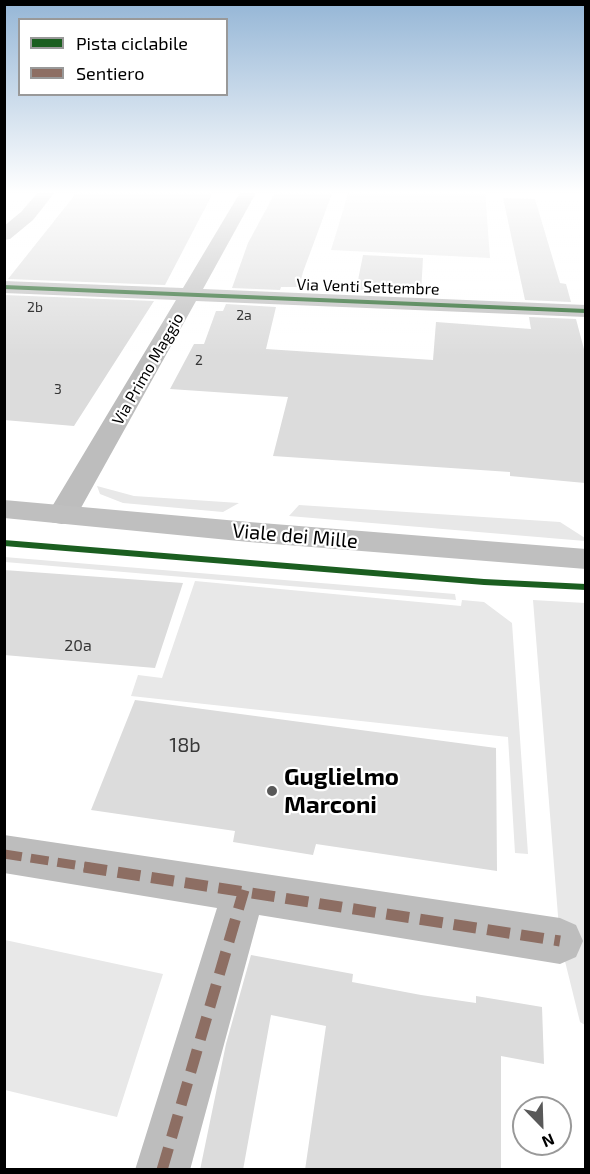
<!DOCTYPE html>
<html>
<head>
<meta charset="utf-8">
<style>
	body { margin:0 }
	#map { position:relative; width:590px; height:1174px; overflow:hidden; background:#fff; font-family:"Exo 2",sans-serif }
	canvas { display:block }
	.frame { position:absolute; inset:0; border:6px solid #000; pointer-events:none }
	.legend { position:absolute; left:18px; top:18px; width:210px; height:78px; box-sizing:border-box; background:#fff; border:2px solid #999; margin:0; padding:8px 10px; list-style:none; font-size:18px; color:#000 }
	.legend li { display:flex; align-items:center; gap:12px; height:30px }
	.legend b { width:30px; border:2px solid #999 }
	.north { position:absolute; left:512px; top:1096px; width:60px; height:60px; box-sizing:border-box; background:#fff; border:2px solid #999; border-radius:50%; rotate:157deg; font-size:16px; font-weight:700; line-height:24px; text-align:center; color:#000 }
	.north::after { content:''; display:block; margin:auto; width:21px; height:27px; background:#595959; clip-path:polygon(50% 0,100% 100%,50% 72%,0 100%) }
</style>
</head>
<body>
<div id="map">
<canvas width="590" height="1174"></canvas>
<div class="frame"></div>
<ul class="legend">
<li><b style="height:8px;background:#1b5e20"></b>Pista ciclabile</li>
<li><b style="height:8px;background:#8d6e63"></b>Sentiero</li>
</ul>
<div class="north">N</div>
</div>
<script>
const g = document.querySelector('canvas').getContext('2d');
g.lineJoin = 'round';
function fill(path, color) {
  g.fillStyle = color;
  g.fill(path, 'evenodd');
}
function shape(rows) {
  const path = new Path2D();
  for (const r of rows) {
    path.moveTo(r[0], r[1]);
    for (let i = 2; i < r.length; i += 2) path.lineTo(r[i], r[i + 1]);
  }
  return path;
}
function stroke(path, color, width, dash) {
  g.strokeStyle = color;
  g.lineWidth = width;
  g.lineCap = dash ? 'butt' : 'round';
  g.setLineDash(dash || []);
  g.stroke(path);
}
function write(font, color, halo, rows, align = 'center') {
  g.font = font + ' "Exo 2",sans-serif';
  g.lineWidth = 4.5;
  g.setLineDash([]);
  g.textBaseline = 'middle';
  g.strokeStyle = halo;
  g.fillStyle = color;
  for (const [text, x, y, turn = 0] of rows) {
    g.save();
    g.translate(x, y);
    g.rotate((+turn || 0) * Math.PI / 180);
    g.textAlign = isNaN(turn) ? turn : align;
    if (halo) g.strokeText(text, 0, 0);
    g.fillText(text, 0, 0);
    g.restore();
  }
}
const green = shape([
	[349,191,485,191,490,258,331,250],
	[97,486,134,496,239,503,223,512,123,503,100,494],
	[299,505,560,522,585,538,585,541,289,516],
	[4,557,455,594,456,600,5,562],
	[195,581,461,606,462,600,484,602,512,623,528,854,515,853,508,737,131,696,138,675,162,678],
	[533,600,585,603,585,1025,580,1022,560,941],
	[5,940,163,974,117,1117,5,1090]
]);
const building = shape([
	[78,191,214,191,165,285,8,279],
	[276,191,333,191,303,272,299,287,281,287,280,290,232,288,248,243],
	[503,198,535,199,560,283,566,284,571,302,525,300],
	[363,255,423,258,421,293,356,290],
	[4,295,154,301,74,426,4,420],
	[226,304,276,307,266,349,433,360,436,322,531,329,529,317,576,319,585,353,585,483,510,476,510,472,273,456,288,397,170,389,194,344,204,344,216,311,223,311],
	[4,570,183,583,155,668,4,655],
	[135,700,496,748,497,871,316,844,313,855,233,842,235,831,91,810],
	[251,955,353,974,352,982,421,995,476,1003,476,996,542,1007,544,1064,501,1056,501,1170,305,1170,326,1026,271,1015,243,1170,200,1170,226,1044]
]);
const pedestrian = shape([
	[4,835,560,918,576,925,583,941,576,957,560,964,259,915,190,1170,135,1170,217,908,4,873,4,835]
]);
const minor = shape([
	[39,191,56,191,33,220,10,239,4,240,4,226,21,212,39,191],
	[241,191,257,191,203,289,586,305,586,317,196,301,77,515,73,522,62,524,51,522,47,515,176,300,4,293,4,281,183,288,241,191]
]);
const secondary = shape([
	[4,500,249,522,586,549,586,569,249,542,4,518,4,500]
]);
const quietFar1 = shape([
	[4,854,94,868]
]);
const quiet = shape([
	[84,867,560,941],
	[162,1170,244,890]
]);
const cycleway = shape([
	[4,285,586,309,586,313,4,289,4,285],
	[4,540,484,579,586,584,586,590,484,585,4,546,4,540]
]);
const markers = [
	[272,791,6,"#595959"]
];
const farNumbernames = [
	["2b",35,307],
	["2a",244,315],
	["2",199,360],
	["3",58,389]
];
const farStreetnames = [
	["Via Venti Settembre",368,287,2],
	["Via Primo Maggio",148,369,-60]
];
const numberNames = [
	["20a",78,646]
];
const streetNames = [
	["Viale dei Mille",295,536,5]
];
const nearNumbernames = [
	["18b",185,745]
];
const nearPoinames = [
	["Guglielmo",284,777],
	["Marconi",284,805]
];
fill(green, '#e8e8e8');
fill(building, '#dcdcdc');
fill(pedestrian, '#bdbdbd');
fill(minor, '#bdbdbd');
fill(secondary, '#bfbfbf');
stroke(quietFar1, '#8d6e63', 9, [18, 9]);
stroke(quiet, '#8d6e63', 11, [23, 11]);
fill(cycleway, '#1b5e20');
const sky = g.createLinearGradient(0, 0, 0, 356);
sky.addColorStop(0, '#95b6d6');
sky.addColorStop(0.54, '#fff');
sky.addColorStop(1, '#ffffff00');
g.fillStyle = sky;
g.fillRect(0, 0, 590, 356);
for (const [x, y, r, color] of markers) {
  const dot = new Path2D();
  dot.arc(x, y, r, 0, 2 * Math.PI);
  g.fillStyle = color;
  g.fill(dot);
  stroke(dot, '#fff', 2);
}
write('14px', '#373737', null, farNumbernames);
write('16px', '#000', '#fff', farStreetnames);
write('16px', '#373737', null, numberNames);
write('20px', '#000', '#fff', streetNames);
write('20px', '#373737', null, nearNumbernames);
write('bold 24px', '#000', '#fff', nearPoinames, 'left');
</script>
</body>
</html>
